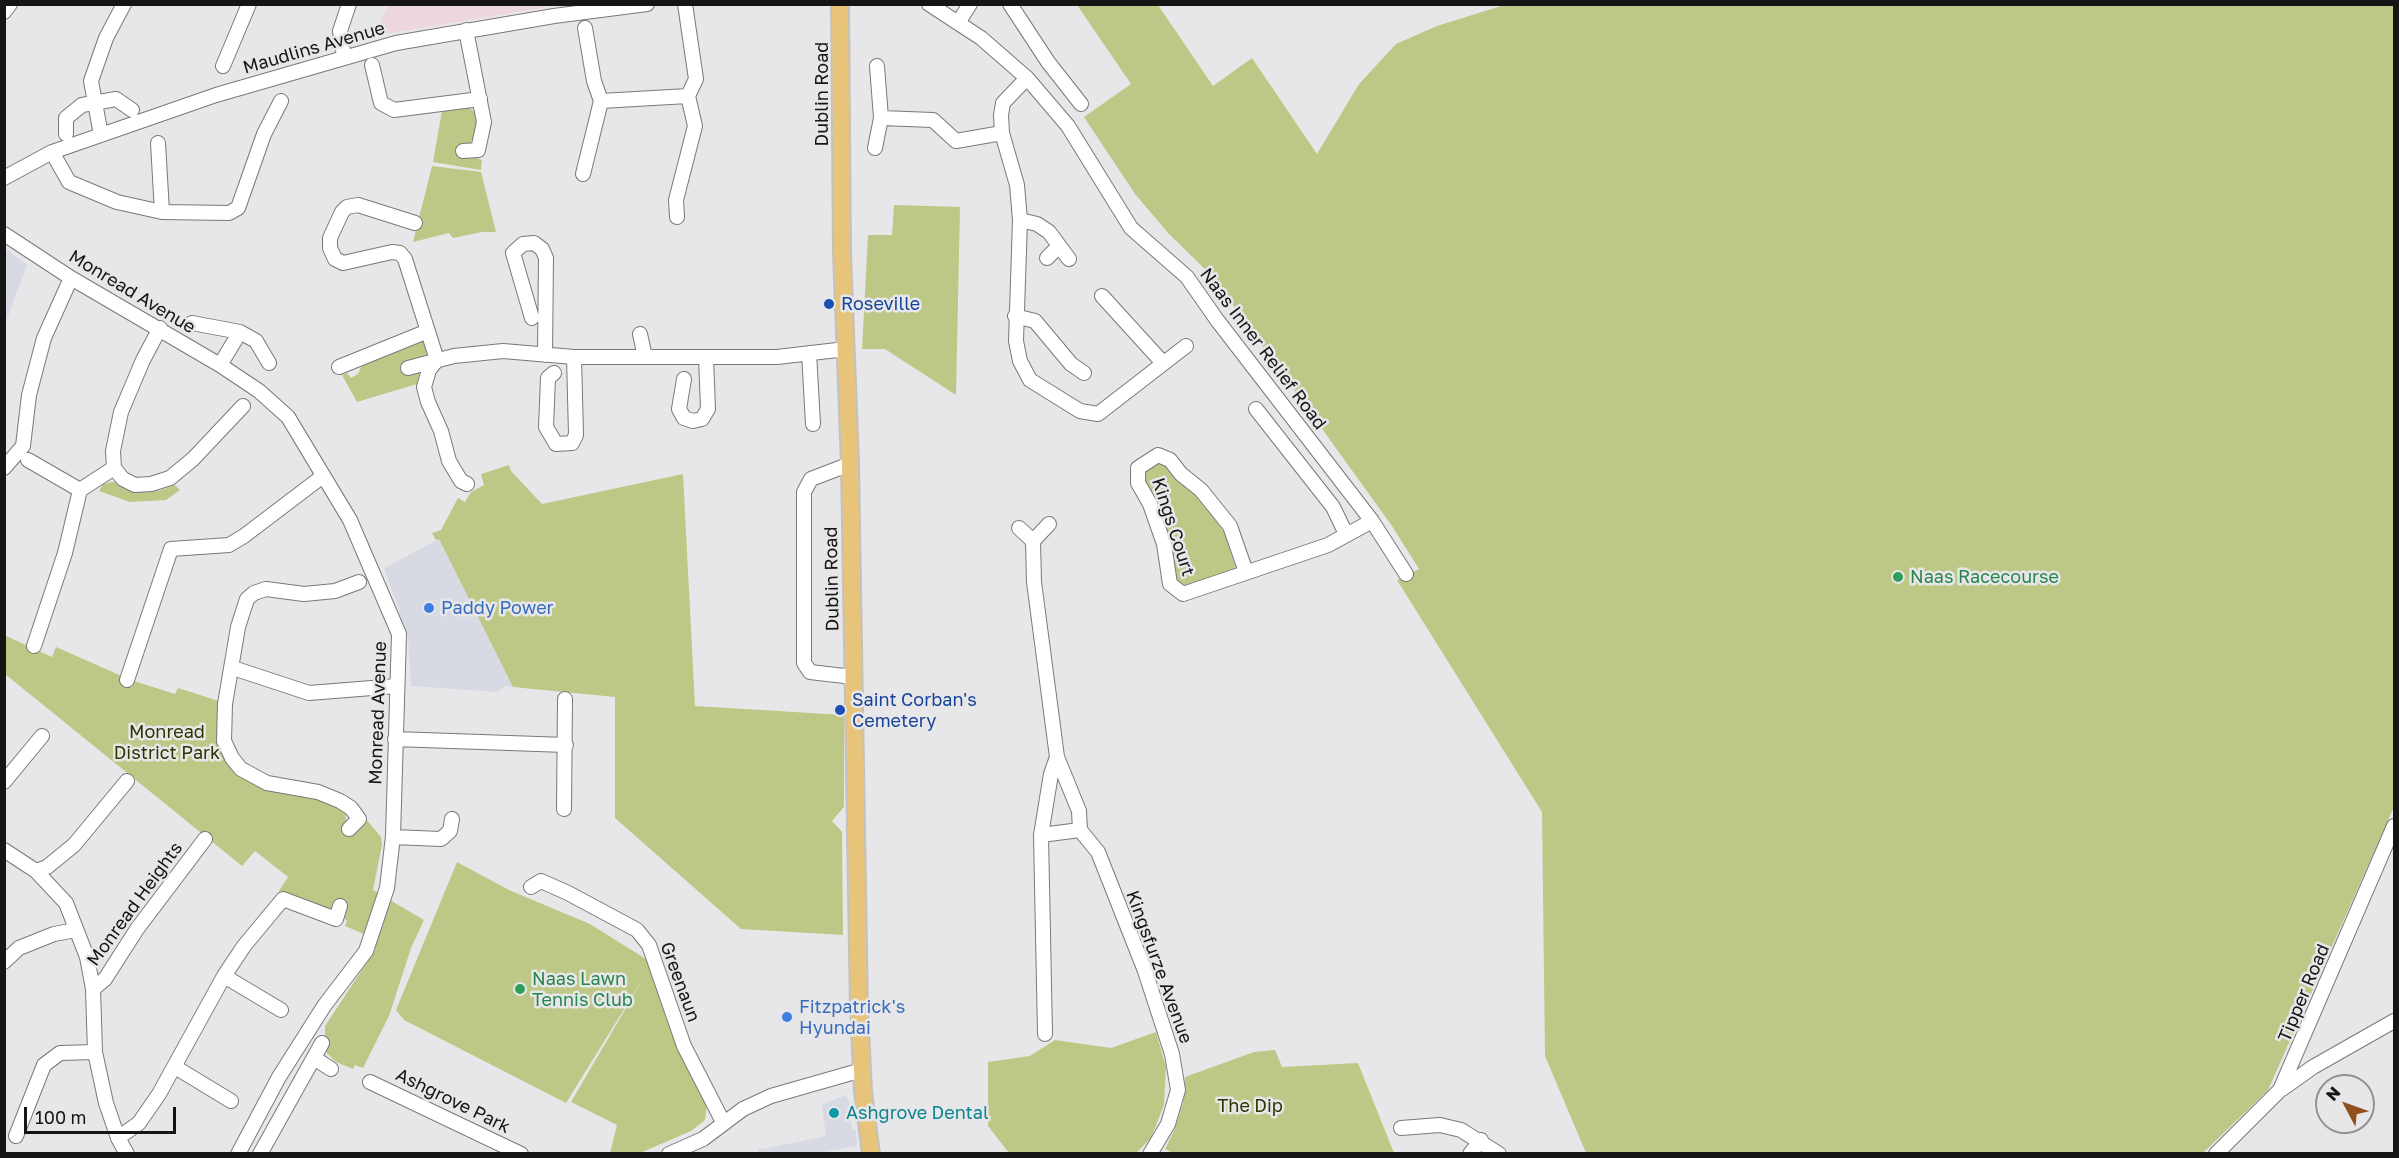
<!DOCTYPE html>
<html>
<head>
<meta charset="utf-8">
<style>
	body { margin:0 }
	#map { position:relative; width:2399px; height:1158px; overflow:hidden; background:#e7e7e9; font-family:"Golos Text",sans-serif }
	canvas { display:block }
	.frame { position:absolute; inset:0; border:6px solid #151516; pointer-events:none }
	.north { position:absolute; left:2315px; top:1074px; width:60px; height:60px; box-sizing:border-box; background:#e7e7e9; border:2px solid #939395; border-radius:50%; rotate:311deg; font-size:16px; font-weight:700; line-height:24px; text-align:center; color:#151516 }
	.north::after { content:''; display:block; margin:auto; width:21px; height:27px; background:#914f1c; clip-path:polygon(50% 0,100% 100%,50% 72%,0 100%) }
	.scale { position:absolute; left:24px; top:1107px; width:152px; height:27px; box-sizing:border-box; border:3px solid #151516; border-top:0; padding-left:8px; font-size:18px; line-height:21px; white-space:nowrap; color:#151516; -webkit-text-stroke:4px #e7e7e9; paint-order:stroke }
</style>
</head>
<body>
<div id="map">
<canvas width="2399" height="1158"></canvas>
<div class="frame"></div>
<div class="north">N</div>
<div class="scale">100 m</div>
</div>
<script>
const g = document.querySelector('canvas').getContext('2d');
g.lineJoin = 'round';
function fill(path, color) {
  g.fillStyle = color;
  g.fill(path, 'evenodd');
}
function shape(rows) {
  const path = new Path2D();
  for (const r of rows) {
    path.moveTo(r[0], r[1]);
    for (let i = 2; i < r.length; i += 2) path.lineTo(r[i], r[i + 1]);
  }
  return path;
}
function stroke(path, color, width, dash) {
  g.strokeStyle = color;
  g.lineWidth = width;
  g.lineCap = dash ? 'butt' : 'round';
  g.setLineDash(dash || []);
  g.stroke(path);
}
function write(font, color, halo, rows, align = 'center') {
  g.font = font + ' "Golos Text",sans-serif';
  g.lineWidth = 5;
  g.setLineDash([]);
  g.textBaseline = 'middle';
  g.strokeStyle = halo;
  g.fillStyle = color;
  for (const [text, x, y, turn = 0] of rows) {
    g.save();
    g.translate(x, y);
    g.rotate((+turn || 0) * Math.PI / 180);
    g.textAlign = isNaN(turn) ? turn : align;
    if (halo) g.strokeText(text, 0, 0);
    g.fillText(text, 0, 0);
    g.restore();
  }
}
const built = shape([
	[5,248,27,265,5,324],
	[439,539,513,687,505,686,497,692,411,686,408,636,384,568],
	[845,1095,849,1101,852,1130,856,1130,857,1146,820,1153,759,1153,758,1150,826,1136,822,1105]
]);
const industrial = shape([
	[389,5,389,4,559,5,373,36]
]);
const green = shape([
	[1077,5,1158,5,1213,86,1252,58,1317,154,1359,84,1396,44,1437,26,1504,5,2394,5,2394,807,2268,1090,2203,1153,1586,1153,1545,1056,1542,812,1397,580,1419,569,1392,526,1212,276,1169,234,1135,194,1084,117,1131,84],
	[467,106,476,113,476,133,471,142,471,156,482,160,481,170,433,162,442,111],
	[432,166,481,172,496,232,482,232,453,238,449,233,413,242],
	[894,205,960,207,956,395,885,349,862,349,868,235,892,235],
	[426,336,430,352,423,358,417,384,357,402,342,375,347,373,351,378,358,374,364,361],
	[1156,462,1164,464,1175,479,1196,494,1224,532,1236,569,1181,589,1177,588,1142,484,1142,473],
	[509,465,511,471,542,504,683,474,695,706,844,715,844,807,832,821,842,832,843,935,741,929,615,818,615,697,513,687,439,539,436,540,432,533,441,530,458,498,465,502,471,492,484,485,481,474],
	[117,481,136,492,158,491,175,485,180,490,166,500,130,502,99,491,103,484],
	[4,635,52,657,56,647,131,680,175,694,178,688,219,701,218,741,228,762,326,799,345,811,347,826,353,832,366,819,381,837,382,845,373,890,424,920,411,948,389,1016,363,1068,355,1065,353,1069,336,1062,325,1051,325,1026,375,950,364,934,345,926,347,921,343,917,279,891,288,877,255,851,242,866,5,674],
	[457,862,509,890,590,924,646,959,677,1043,707,1104,705,1120,691,1131,640,1153,610,1153,617,1125,571,1102,644,977,566,1103,404,1020,396,1010],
	[1156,1032,1166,1067,1164,1105,1151,1138,1136,1153,1009,1153,988,1126,988,1062,1030,1056,1055,1040,1111,1048],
	[1275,1050,1282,1067,1358,1063,1394,1153,1175,1154,1165,1149,1174,1131,1183,1103,1185,1077,1254,1052]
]);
const minor = shape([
	[929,4,981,38,1027,78,1068,126,1131,228,1187,277,1217,320,1372,521,1406,574],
	[1010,4,1048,62,1081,104],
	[4,12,10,4],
	[958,23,970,4],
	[585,28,594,81,601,101],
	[344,57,340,31,349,4],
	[372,65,381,103,394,110,480,99],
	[223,66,249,4],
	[1027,78,1003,103,1001,115,1002,133,1017,185,1020,220,1016,341,1020,361,1030,380,1080,411,1098,414,1186,346],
	[881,118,933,120,956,141,1002,133],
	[66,134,66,118,82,105,116,99,132,110],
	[101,135,91,81,106,38,124,4],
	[158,143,162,212],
	[875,148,881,118,877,66],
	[463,151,478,150,484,122,466,30],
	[52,152,69,182,117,202,162,212,229,213,238,208,264,134,281,101],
	[583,174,601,101,688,96],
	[4,178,52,152,216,95,396,43,554,16,647,4],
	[677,217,676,200,695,126,688,96,696,79,685,4],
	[1020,220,1037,224,1049,232,1069,259],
	[415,223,358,205,347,207,342,212,330,238,330,248,335,259,343,263,392,252,400,253,405,259,437,360,429,370,424,387,428,402,441,431,449,461,461,481,467,484],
	[4,234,71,278,220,365,259,391,288,417,350,520,399,634,393,836,387,888,366,951,324,1006,279,1077,238,1154],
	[1047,258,1059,246],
	[1102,296,1163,363],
	[1015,316,1035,321,1071,364,1084,373],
	[532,318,513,253,523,244,534,243,542,249,546,258,545,355],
	[192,323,240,332,220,365],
	[160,328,143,360,121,412,113,451,114,468,123,479,135,485,151,484,170,478,193,459,243,406],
	[240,332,256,341,269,363],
	[640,334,645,357],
	[809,353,813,424],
	[339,367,428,331],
	[408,368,454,356,503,351,574,357,777,357,846,349],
	[554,373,548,378,546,427,556,444,572,443,576,435,574,357],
	[684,379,679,409,684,418,693,421,702,419,708,409,706,357],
	[1256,409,1333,507,1346,534],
	[28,460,80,490],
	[850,464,811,479,804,492,804,663,810,672,853,677],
	[4,468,23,446,29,395,44,338,71,278],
	[1019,528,1033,541,1049,524],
	[1033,541,1034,582,1057,757,1051,774,1041,835],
	[1246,572,1230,526,1201,490,1181,474,1170,460,1158,455,1138,468,1138,483,1150,504,1164,544,1170,584,1183,594,1328,545,1372,521],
	[34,646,65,553,80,490,114,468],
	[233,668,309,693,397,686],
	[127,680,171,549,229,545,244,536,323,476],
	[395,739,566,745],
	[1057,757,1079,811,1080,830],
	[4,782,42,736],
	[564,809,565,699],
	[349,829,359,819,351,808,340,801,318,792,267,783,241,769,232,758,224,741,225,704,238,627,247,599,254,593,266,589,304,594,335,591,359,582],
	[393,837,441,839,450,831,452,819],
	[4,850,36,871,66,903,87,957,93,989,95,1052,106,1103,118,1138,127,1154],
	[36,871,47,867,74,845,127,781],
	[531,887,541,881,568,893,637,930,649,945,684,1046,723,1122],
	[4,962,19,948,54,934,76,930],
	[224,976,281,1010],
	[93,989,105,979,137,929,205,839],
	[1045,1034,1041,835,1080,830,1098,852,1145,971,1172,1054,1178,1090,1168,1124,1150,1154],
	[314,1058,331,1069],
	[175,1067,231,1101],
	[370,1082,521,1154],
	[2282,1089,2313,1067,2394,1021],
	[1401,1128,1440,1125,1461,1130,1499,1154],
	[16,1136,44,1065,60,1053,95,1052],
	[118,1138,139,1123,159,1094,224,976,244,946,283,899,336,919,340,906],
	[260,1154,322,1043],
	[669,1154,703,1139,743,1109,771,1096,862,1070],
	[1470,1154,1481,1140],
	[2216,1154,2280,1090,2394,826]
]);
const major = shape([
	[840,4,842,253,850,464,859,1009,863,1091,871,1154]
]);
const markers = [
	[829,304,6,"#1a4fb4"],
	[1898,577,6,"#2e9e5b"],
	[429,608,6,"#3f7fe0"],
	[840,710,6,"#1a4fb4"],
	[520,989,6,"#2e9e5b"],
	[787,1017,6,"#3f7fe0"],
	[834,1113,6,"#0f9aa8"]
];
const streetNames = [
	["Maudlins Avenue",314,48,-16],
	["Dublin Road",822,94,-90],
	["Monread Avenue",132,292,31],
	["Naas Inner Relief Road",1263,349,53],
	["Kings Court",1173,527,72],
	["Dublin Road",832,579,-91],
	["Monread Avenue",378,713,-88],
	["Monread Heights",135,904,-54],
	["Kingsfurze Avenue",1159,967,70],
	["Greenaun",680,982,70],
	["Tipper Road",2304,993,-67],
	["Ashgrove Park",453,1101,26]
];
const transitNames = [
	["Roseville",841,304],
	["Saint Corban's",852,700],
	["Cemetery",852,721]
];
const leisureNames = [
	["Naas Racecourse",1910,577],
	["Naas Lawn",532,979],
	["Tennis Club",532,1000]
];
const shopNames = [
	["Paddy Power",441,608],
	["Fitzpatrick's",799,1007],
	["Hyundai",799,1028]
];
const parkNames = [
	["Monread",167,732],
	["District Park",167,753],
	["The Dip",1250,1106]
];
const cultureNames = [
	["Ashgrove Dental",846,1113]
];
fill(built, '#d8dae3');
fill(industrial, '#eed6e0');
fill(green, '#bec886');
stroke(minor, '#79797b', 16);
stroke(major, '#c2c2c2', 20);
stroke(minor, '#fff', 14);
stroke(major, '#e7c479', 16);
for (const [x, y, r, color] of markers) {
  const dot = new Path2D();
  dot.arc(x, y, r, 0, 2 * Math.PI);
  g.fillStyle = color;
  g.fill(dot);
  stroke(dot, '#e7e7e9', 2);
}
write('18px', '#151516', '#e7e7e9', streetNames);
write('18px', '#164399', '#e7e7e9', transitNames, 'left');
write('18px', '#27864d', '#e7e7e9', leisureNames, 'left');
write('18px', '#366cbe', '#e7e7e9', shopNames, 'left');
write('18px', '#303400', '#e7e7e9', parkNames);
write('18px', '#0d838f', '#e7e7e9', cultureNames, 'left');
</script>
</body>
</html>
